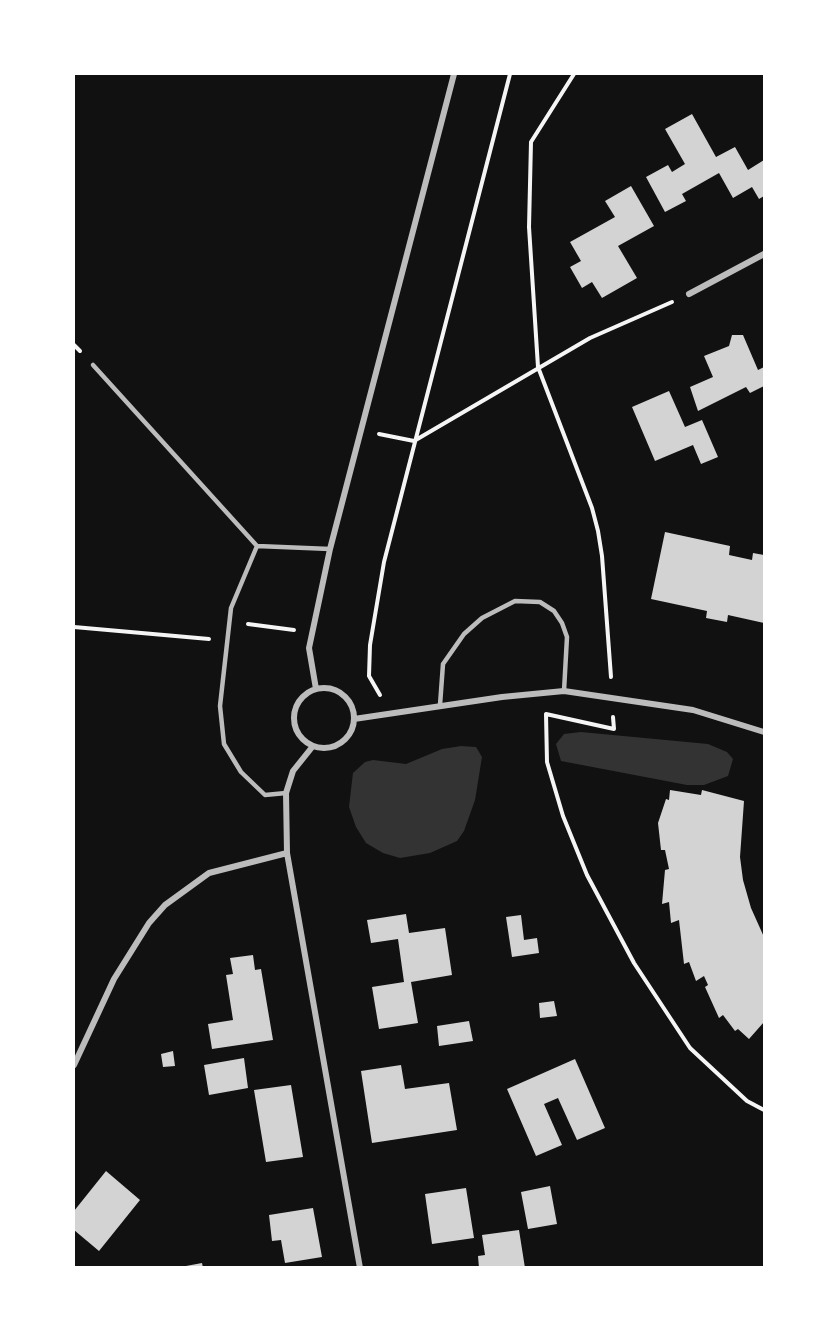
<!DOCTYPE html>
<html>
<head>
<meta charset="utf-8">
<style>
	body { margin:0 }
	#map { position:relative; width:838px; height:1341px; overflow:hidden; background:#111; font-family:Manrope,sans-serif }
	canvas { display:block }
	.frame { position:absolute; inset:0; border:75px solid #fff; pointer-events:none }
</style>
</head>
<body>
<div id="map">
<canvas width="838" height="1341"></canvas>
<div class="frame"></div>
</div>
<script>
const g = document.querySelector('canvas').getContext('2d');
g.lineJoin = 'round';
function fill(path, color) {
  g.fillStyle = color;
  g.fill(path, 'evenodd');
}
function shape(rows) {
  const path = new Path2D();
  for (const r of rows) {
    if (r.length === 3) {
      path.moveTo(r[0] + r[2], r[1]);
      path.arc(r[0], r[1], r[2], 0, 2 * Math.PI);
      continue;
    }
    path.moveTo(r[0], r[1]);
    for (let i = 2; i < r.length; i += 2) path.lineTo(r[i], r[i + 1]);
  }
  return path;
}
function stroke(path, color, width, dash) {
  g.strokeStyle = color;
  g.lineWidth = width;
  g.lineCap = dash ? 'butt' : 'round';
  g.setLineDash(dash || []);
  g.stroke(path);
}
const water = shape([
	[581,732,708,744,727,752,733,759,728,776,704,785,687,785,561,761,556,744,564,734],
	[461,746,476,747,482,757,475,800,464,831,457,841,430,853,400,858,383,853,366,843,356,827,349,807,353,773,365,762,373,760,406,764,442,749]
]);
const building = shape([
	[692,114,716,157,735,147,748,170,764,160,764,196,759,199,752,187,733,198,719,173,682,194,686,201,665,212,646,177,668,165,672,172,685,164,665,129],
	[631,186,654,226,618,246,637,278,602,298,592,282,582,288,570,267,581,261,570,242,615,217,605,201],
	[732,335,743,335,758,370,764,367,764,386,750,393,746,387,698,411,690,387,713,377,704,356,729,346],
	[669,391,685,427,702,420,718,457,701,464,693,445,655,461,632,407],
	[665,532,730,546,729,555,752,560,753,553,764,555,764,623,728,615,727,622,706,618,707,611,651,599],
	[670,790,701,795,702,790,744,801,740,857,743,880,751,908,764,937,764,1022,749,1039,738,1029,735,1031,723,1015,719,1018,705,987,708,985,704,976,696,981,689,962,684,964,679,920,671,923,669,902,662,904,665,870,669,869,665,850,661,850,658,823,666,799,669,800],
	[406,914,409,933,445,928,452,975,411,982,418,1023,379,1029,372,987,404,982,398,939,371,943,367,920],
	[521,915,524,940,537,938,539,953,512,957,506,917],
	[253,955,255,970,261,969,273,1040,212,1049,208,1024,233,1020,226,975,233,974,230,958],
	[554,1001,557,1016,540,1018,539,1003],
	[469,1021,473,1041,439,1046,437,1026],
	[173,1051,175,1066,163,1067,161,1054],
	[244,1058,248,1088,209,1095,204,1065],
	[575,1059,605,1128,577,1140,558,1098,544,1104,562,1145,536,1156,507,1089],
	[401,1065,405,1089,449,1083,457,1130,372,1143,361,1071],
	[291,1085,303,1157,266,1162,254,1090],
	[106,1171,140,1200,99,1251,74,1230,74,1211],
	[550,1186,557,1224,528,1229,521,1192],
	[466,1188,474,1238,432,1244,425,1194],
	[313,1208,322,1257,285,1263,281,1240,272,1241,269,1215],
	[519,1230,525,1268,479,1268,478,1256,485,1255,482,1235],
	[202,1263,203,1268,186,1268,186,1266]
]);
const path = shape([
	[574,74,531,142,529,227,538,367,592,508,598,531,602,556,611,677],
	[74,345,80,351],
	[379,434,414,441,590,338,672,302],
	[248,624,294,630],
	[74,627,209,639],
	[380,695,369,676,370,645,384,562,510,74],
	[613,717,614,729,546,714,547,762,563,816,587,875,634,963,690,1048,747,1101,764,1110]
]);
const service = shape([
	[93,365,257,546,330,549],
	[257,546,231,608,220,706,224,744,241,772,265,795,286,793],
	[440,705,443,664,464,634,482,618,515,601,540,602,554,611,562,623,567,637,564,691]
]);
const minor = shape([
	[689,294,764,254],
	[324,718,30],
	[316,689,309,648,330,549,454,74],
	[354,719,502,697,564,691,693,710,764,732],
	[313,746,293,771,286,793,287,853,360,1268],
	[74,1065,114,979,149,923,165,905,209,873,287,853]
]);
fill(water, '#333');
fill(building, '#d3d3d3');
stroke(path, '#f5f5f5', 4);
stroke(service, '#bcbcbc', 4.5);
stroke(minor, '#bcbcbc', 6);
</script>
</body>
</html>
